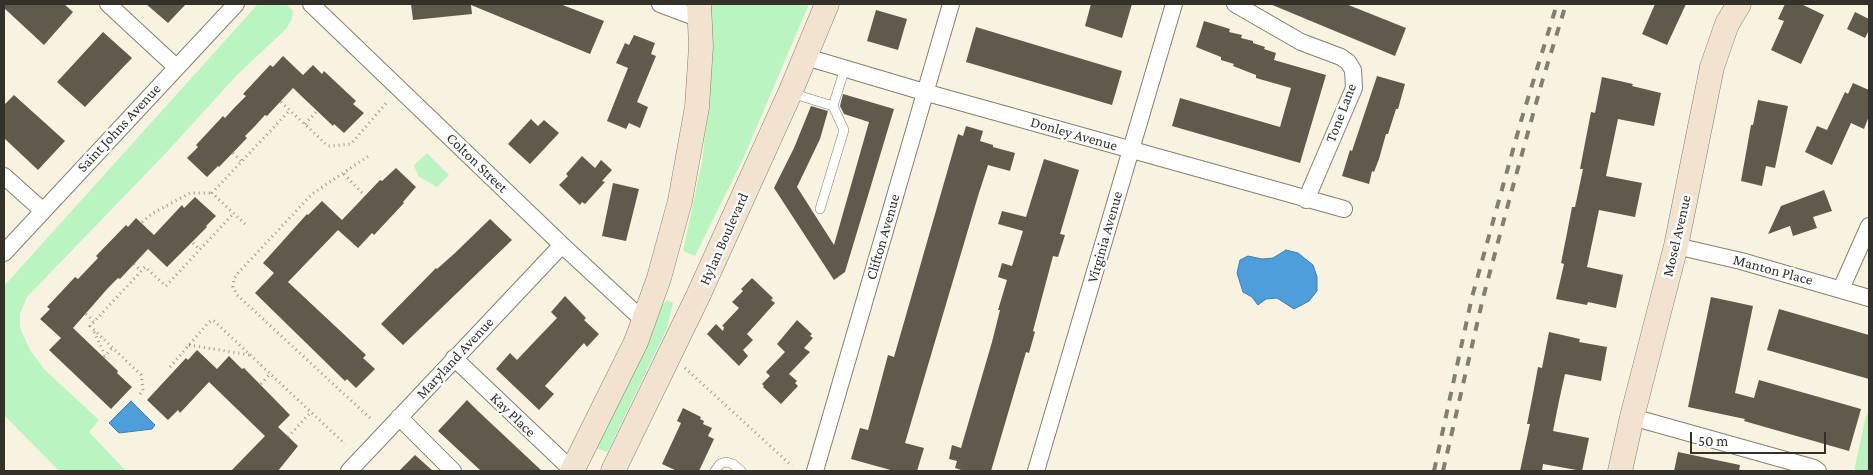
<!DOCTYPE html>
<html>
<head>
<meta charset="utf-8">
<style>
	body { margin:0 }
	#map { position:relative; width:1873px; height:475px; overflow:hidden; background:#f8f3e0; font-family:"Crimson Pro",serif }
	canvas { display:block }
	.frame { position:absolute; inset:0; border:5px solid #33312a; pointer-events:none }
	.scale { position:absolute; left:1690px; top:432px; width:136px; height:22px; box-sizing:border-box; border:2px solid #33312a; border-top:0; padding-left:6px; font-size:15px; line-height:18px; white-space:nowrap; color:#33312a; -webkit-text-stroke:4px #fff; paint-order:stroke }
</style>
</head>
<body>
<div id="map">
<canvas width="1873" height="475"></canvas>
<div class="frame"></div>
<div class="scale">50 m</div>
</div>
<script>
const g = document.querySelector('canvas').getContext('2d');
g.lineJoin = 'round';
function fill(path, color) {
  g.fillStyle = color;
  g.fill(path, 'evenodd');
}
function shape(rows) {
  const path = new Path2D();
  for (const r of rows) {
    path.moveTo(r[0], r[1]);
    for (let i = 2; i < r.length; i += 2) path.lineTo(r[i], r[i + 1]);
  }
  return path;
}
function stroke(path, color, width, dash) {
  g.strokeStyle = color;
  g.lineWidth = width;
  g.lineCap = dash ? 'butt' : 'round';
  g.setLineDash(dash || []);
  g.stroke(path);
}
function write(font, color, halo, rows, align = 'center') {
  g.font = font + ' "Crimson Pro",serif';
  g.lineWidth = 5;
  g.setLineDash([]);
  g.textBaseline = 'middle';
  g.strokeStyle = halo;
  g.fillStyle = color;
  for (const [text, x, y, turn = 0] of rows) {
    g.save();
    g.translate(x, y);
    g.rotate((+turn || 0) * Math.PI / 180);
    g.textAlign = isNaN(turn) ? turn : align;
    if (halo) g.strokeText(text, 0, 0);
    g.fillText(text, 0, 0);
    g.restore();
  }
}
const green = shape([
	[258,4,286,4,293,11,292,19,286,29,237,75,165,154,27,297,20,314,20,328,30,350,45,370,99,420,89,432,126,471,59,471,4,415,4,286],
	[709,4,809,4,744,157,695,256,683,251,702,161,707,118],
	[427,153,449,175,437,187,418,176,414,165],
	[667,300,673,303,667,328,608,451,607,452,593,447,660,308],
	[1869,410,1869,471,1854,471,1865,420]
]);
const water = shape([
	[1286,250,1298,253,1313,265,1317,277,1317,291,1309,301,1294,309,1277,298,1266,299,1258,305,1252,297,1243,292,1237,273,1240,260,1248,256,1262,259,1273,258,1286,250],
	[131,401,155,425,152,429,119,433,109,423,131,401]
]);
const building = shape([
	[4,4,64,4,73,12,44,45,4,8],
	[146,4,186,4,168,23],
	[411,4,560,4,604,21,590,54,471,5,472,14,413,20],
	[1091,4,1132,4,1122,38,1085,26],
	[1270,4,1346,4,1406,28,1395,56],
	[1655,4,1686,4,1667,45,1642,34],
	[1785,4,1801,4,1824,15,1801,64,1771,50,1784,21,1778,19],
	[876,10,907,19,898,50,867,41],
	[1855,12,1869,19,1869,30,1865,38,1847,29],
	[1204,21,1230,29,1229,32,1242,35,1241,38,1253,41,1253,43,1265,47,1264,49,1276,53,1274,60,1326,75,1300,163,1172,126,1180,98,1280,127,1291,88,1256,78,1256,75,1233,66,1234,64,1221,60,1221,57,1196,47],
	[976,27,1122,71,1112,105,966,62],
	[103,32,132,58,85,107,57,82],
	[634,35,655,43,651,54,656,56,637,102,648,107,640,128,629,123,626,129,607,121,628,68,616,63,625,43,629,45],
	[283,56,303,75,313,65,322,74,324,71,356,101,353,104,364,113,344,133,334,124,333,126,293,88,267,116,265,115,255,126,245,136,247,138,219,167,218,166,207,177,187,158,198,147,196,145,223,116,225,118,235,107,246,96,243,94,270,65,273,67],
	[1377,76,1405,84,1398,109,1396,109,1388,134,1386,134,1379,159,1374,172,1372,171,1369,184,1342,176,1350,150,1352,151],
	[1602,77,1633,84,1632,86,1661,93,1654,126,1618,119,1606,176,1642,183,1635,217,1599,210,1587,267,1623,275,1616,308,1588,302,1587,305,1556,299,1564,264,1561,263,1567,233,1572,207,1575,207,1583,169,1580,169,1591,112,1595,113],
	[1853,83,1869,90,1869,116,1864,129,1851,123,1832,165,1805,152,1817,126,1827,130,1845,92,1848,94],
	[843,94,894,109,845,272,834,280,774,188,794,148,811,106,828,111,820,139,797,187,834,245,869,122,844,114,840,106],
	[14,95,65,141,38,170,4,138,4,105],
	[1758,100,1788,106,1775,168,1766,166,1762,186,1741,181,1751,125,1753,125],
	[531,119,538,126,544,120,559,133,530,164,508,144],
	[966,126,983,131,980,141,993,145,993,147,1015,153,1010,171,988,165,978,196,905,443,924,448,917,471,894,471,851,459,860,428,868,430,888,355,894,357,958,134,963,136],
	[582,156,595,168,601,160,612,170,602,181,605,182,585,204,582,202,580,205,559,185,568,176,566,174],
	[1044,159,1079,170,1060,234,1065,235,1058,257,1053,256,1033,331,1035,332,1029,353,1026,352,991,471,964,471,955,468,957,461,949,459,952,445,961,448,992,342,1000,310,998,310,1007,280,998,277,1002,263,1012,266,1023,231,998,224,1002,211,1026,217],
	[396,168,416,187,403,202,404,203,374,235,372,233,358,248,338,230,288,282,366,355,363,358,375,369,356,388,347,379,345,381,255,293,274,273,263,263,307,214,308,215,322,201,342,220,380,180,382,181],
	[613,183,639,189,626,241,602,236],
	[1824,190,1832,211,1813,217,1817,228,1793,236,1790,226,1768,234,1781,206],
	[195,197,216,216,206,226,207,227,167,267,148,249,120,279,118,278,108,288,73,328,118,371,117,373,132,387,111,409,49,350,61,338,40,319,50,309,47,307,75,277,78,279,98,258,96,256,126,225,128,227,136,218,154,235,182,205,184,208],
	[490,219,512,240,403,345,381,324,436,268,437,269,455,253],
	[752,278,773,298,771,300,775,303,747,334,753,340,743,350,748,356,739,366,707,334,716,324,723,331,724,327,722,326,739,308,732,302,743,291,741,289],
	[565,296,586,318,584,320,599,334,587,347,584,343,545,386,554,394,539,410,496,369,510,353,517,360,533,343,557,318,551,312],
	[1711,297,1753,306,1735,393,1754,398,1759,380,1861,409,1849,451,1744,421,1745,419,1688,407],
	[1779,309,1869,335,1869,379,1767,350],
	[797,320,812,334,810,336,813,338,804,348,810,352,789,374,797,381,795,383,798,386,781,404,763,387,764,386,762,384,770,376,766,372,785,352,777,344],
	[1549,332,1580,339,1579,342,1607,347,1601,381,1565,374,1559,401,1553,431,1589,438,1582,471,1543,464,1542,471,1520,471,1530,424,1527,424,1533,394,1538,367,1542,368],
	[197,350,217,369,229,356,242,369,244,368,290,415,278,427,298,446,278,471,231,471,265,436,209,382,180,413,178,410,168,420,147,400,186,358,188,360],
	[467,400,479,412,542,471,481,471,438,431],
	[683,408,701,417,700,419,704,421,703,424,712,428,708,436,714,439,699,471,677,471,662,464,681,423,677,421],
	[1678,452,1740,465,1739,471,1674,471],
	[415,455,433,471,399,471]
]);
const path = shape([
	[281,102,328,146,331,146,351,144,388,101],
	[305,124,317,111],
	[233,153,241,161],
	[344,174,365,196],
	[142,222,153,213,190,193,212,193],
	[245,224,212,193,290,110],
	[193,243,200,250],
	[134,264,141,271],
	[86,314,94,321],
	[94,332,105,355],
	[189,345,250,355],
	[104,357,112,348],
	[170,367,209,322,213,320,345,444],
	[685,368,792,466],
	[261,384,270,374],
	[140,394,143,390,141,375,90,326,145,267,166,286,233,214],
	[370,418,237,295,233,287,234,279,238,273,312,194,370,155],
	[288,437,311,412]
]);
const lane = shape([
	[791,93,833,106,845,68],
	[820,209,844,130,833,106],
	[715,471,720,464,726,462,733,464,741,471]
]);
const street = shape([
	[108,4,176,67],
	[311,4,562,245,644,321],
	[660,4,700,19],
	[1235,4,1301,42,1341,57,1348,62,1353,70,1354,88,1306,200],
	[806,57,924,92,1344,209],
	[4,176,42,210],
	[1676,246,1741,261,1869,298],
	[4,253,236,4],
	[1841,289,1869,226],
	[454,358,573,471],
	[399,417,453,471],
	[1632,417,1814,468,1818,471],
	[349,471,562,245],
	[815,471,951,4],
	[1036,471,1174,4]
]);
const secondary = shape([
	[572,471,636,342,659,278,680,201,697,107,701,46,699,4],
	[613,471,698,296,790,93,827,4],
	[1620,471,1632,417,1676,246,1712,67,1727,24,1739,4]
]);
const rail = shape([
	[1434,471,1472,297,1521,121,1557,4],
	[1443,471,1483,298,1510,197,1542,82,1566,4]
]);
const streetNames = [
	["Tone Lane",1341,113,-69],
	["Saint Johns Avenue",119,128,-47],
	["Donley Avenue",1074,134,16],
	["Colton Street",477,163,44],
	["Mosel Avenue",1677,236,-77],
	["Clifton Avenue",883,237,-74],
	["Virginia Avenue",1105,237,-74],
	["Hylan Boulevard",724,239,-66],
	["Manton Place",1773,270,15],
	["Maryland Avenue",455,358,-47],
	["Kay Place",513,415,44]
];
fill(green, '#baf5c1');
fill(water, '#4c9fdb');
stroke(water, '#447ea6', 1);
fill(building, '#5f5a4b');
stroke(lane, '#858070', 10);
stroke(street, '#858070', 18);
stroke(secondary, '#858070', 25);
stroke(path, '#9b988a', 3, [1, 4]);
stroke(lane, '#fff', 9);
stroke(street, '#fff', 16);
stroke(secondary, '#f2e3d1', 24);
stroke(rail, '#817e72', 4, [9, 9]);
write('15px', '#33312a', '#fff', streetNames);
</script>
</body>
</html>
